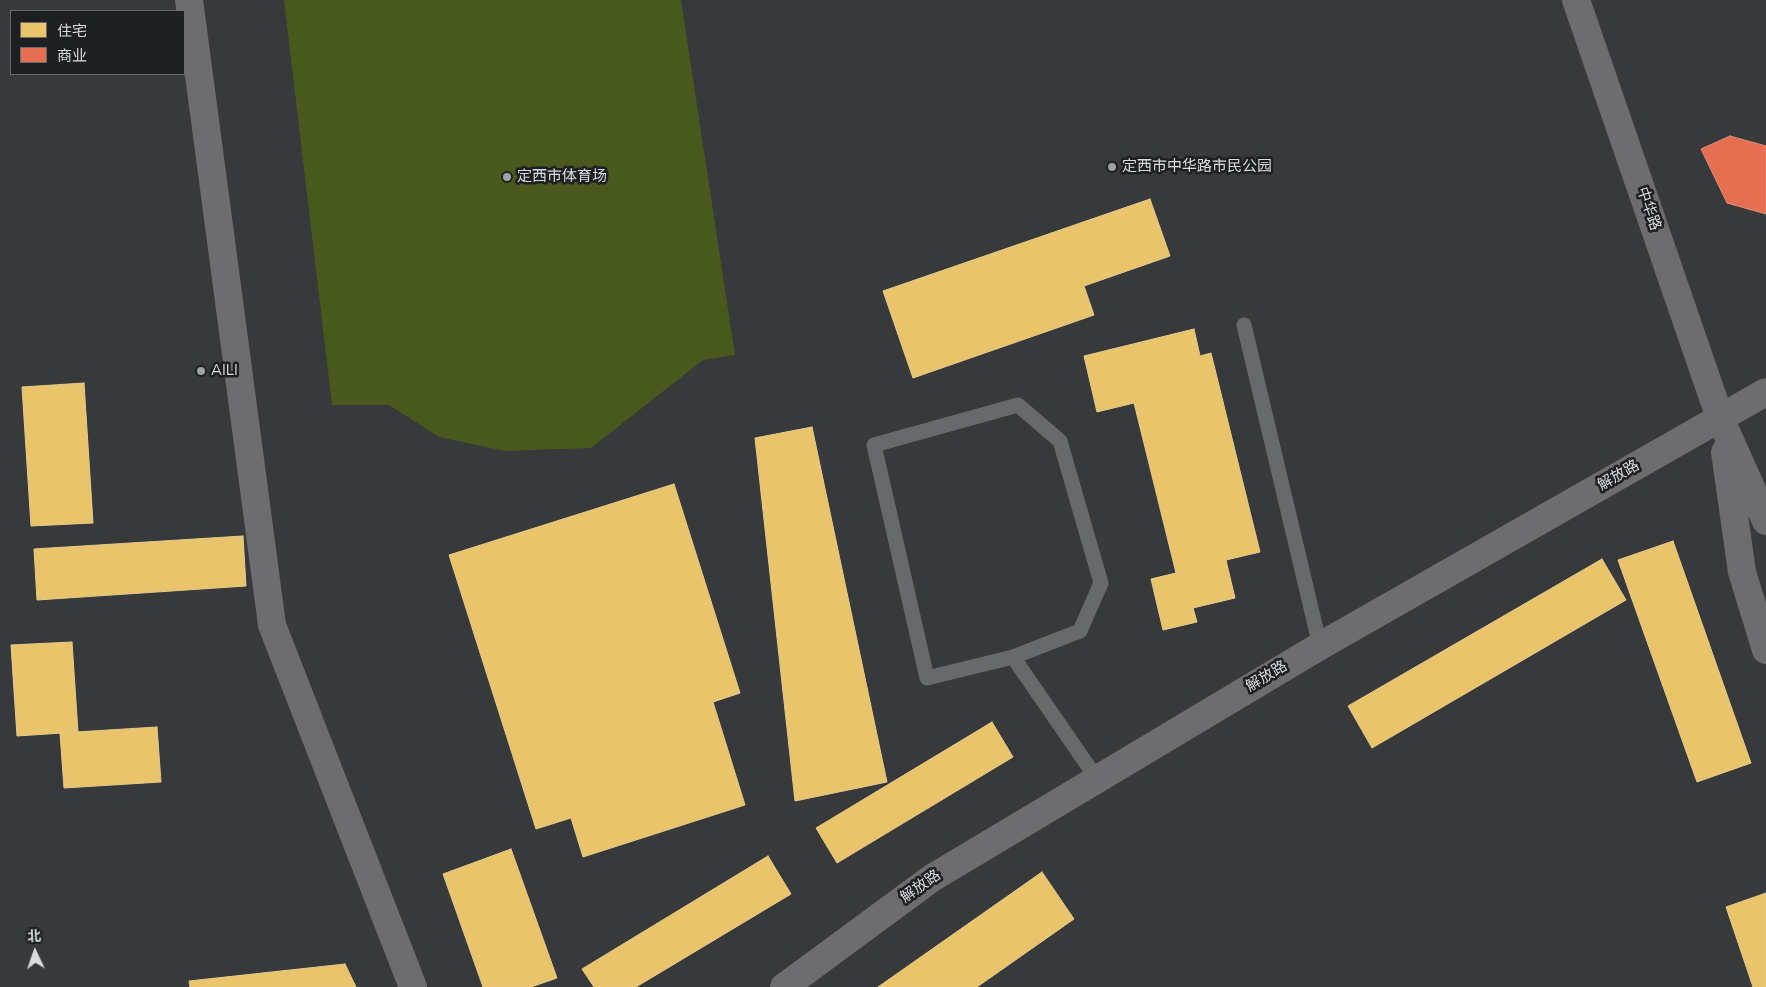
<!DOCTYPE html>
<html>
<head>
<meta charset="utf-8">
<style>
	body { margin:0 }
	#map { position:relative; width:1766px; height:987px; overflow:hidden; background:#37393b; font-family:"Nunito Sans","Noto Sans SC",sans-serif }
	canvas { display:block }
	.legend { position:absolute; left:10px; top:10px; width:175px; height:65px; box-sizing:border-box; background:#1e1f21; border:1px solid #696a6d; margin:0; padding:6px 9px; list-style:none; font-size:15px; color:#d9dbde }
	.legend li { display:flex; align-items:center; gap:10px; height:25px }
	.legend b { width:25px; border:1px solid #696a6d }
	.north { position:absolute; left:10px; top:927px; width:50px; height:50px; -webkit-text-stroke:4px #1e1f21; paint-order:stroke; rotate:357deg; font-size:14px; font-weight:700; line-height:20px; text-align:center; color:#d9dbde }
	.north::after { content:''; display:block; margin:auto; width:18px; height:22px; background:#d9dbde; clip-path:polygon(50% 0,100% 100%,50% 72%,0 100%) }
</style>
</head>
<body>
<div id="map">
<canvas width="1766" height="987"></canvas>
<ul class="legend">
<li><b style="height:14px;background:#e9c46a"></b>住宅</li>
<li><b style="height:14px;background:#e76f51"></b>商业</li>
</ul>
<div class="north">北</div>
</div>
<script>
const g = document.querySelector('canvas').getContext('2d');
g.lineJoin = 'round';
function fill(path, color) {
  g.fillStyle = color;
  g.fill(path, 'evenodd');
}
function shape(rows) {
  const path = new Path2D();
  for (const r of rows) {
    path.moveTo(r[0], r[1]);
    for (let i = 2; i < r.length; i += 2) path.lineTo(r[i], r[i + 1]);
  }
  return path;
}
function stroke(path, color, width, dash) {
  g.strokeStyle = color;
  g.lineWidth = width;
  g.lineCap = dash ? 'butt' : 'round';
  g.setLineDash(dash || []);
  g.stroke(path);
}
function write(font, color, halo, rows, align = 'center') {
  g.font = font + ' "Nunito Sans","Noto Sans SC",sans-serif';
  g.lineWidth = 5;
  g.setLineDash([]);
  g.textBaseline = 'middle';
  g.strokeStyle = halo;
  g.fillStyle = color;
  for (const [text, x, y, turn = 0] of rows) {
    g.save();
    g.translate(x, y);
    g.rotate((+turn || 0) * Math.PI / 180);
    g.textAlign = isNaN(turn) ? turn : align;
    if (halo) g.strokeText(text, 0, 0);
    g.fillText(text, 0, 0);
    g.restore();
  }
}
const green = shape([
	[284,0,681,0,735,355,703,360,591,448,505,451,439,437,389,405,332,405]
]);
const homes = shape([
	[1150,199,1170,256,1084,286,1094,315,913,378,883,291,1150,199],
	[1194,329,1200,356,1211,353,1260,552,1226,560,1235,598,1193,608,1197,622,1163,630,1151,579,1176,573,1134,403,1097,412,1084,356,1194,329],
	[84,383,93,523,31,526,22,387,84,383],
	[812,427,887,782,795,801,755,438,812,427],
	[674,484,740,693,713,702,745,805,583,857,571,818,536,829,449,555,674,484],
	[243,536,246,586,37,600,34,549,243,536],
	[1673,541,1751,763,1697,782,1618,560,1673,541],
	[1602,559,1626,600,1372,748,1348,706,1602,559],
	[72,642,78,732,17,736,11,645,72,642],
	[992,722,1013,757,837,863,816,828,992,722],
	[157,727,161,782,64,788,60,733,157,727],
	[511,849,557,978,531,987,483,987,443,874,511,849],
	[768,856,791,894,636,987,594,987,582,969,768,856],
	[1042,872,1074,919,977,987,878,987,1042,872],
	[1766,893,1766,987,1753,987,1726,907,1766,893],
	[345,964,356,987,190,987,189,981,345,964]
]);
const shops = shape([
	[1730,136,1766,146,1766,214,1727,203,1701,149,1730,136]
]);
const lane = shape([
	[1244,325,1320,646],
	[1018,405,1060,441,1101,583,1080,631,1013,657,927,678,874,445,1018,405],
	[1013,657,1097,779]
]);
const secondary = shape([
	[189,0,272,625,413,987],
	[1576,0,1720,418,1766,521],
	[1725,452,1742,572,1766,650],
	[784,987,932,878,1320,646,1766,392]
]);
const markers = [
	[1112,167,5,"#a0a2a5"],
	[507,177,5,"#a0a2a5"],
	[201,371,5,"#a0a2a5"]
];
const poiNames = [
	["定西市中华路市民公园",1122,167],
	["定西市体育场",517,177],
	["AILI",211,371]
];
const streetNames = [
	["中华路",1648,209,71],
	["解放路",1619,476,-30],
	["解放路",1267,677,-31],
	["解放路",921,887,-35]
];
fill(green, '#49581d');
fill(homes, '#e9c46a');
stroke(homes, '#e4cb8d', 1);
fill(shops, '#e76f51');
stroke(shops, '#e38f7b', 1);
stroke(lane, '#68696a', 15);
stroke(secondary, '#6d6c6e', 28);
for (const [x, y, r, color] of markers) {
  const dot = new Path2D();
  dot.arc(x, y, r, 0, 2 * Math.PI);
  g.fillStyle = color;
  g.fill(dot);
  stroke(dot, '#1e1f21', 2);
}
write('15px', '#d9dbde', '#1e1f21', poiNames, 'left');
write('15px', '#d9dbde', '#1e1f21', streetNames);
</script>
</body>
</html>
